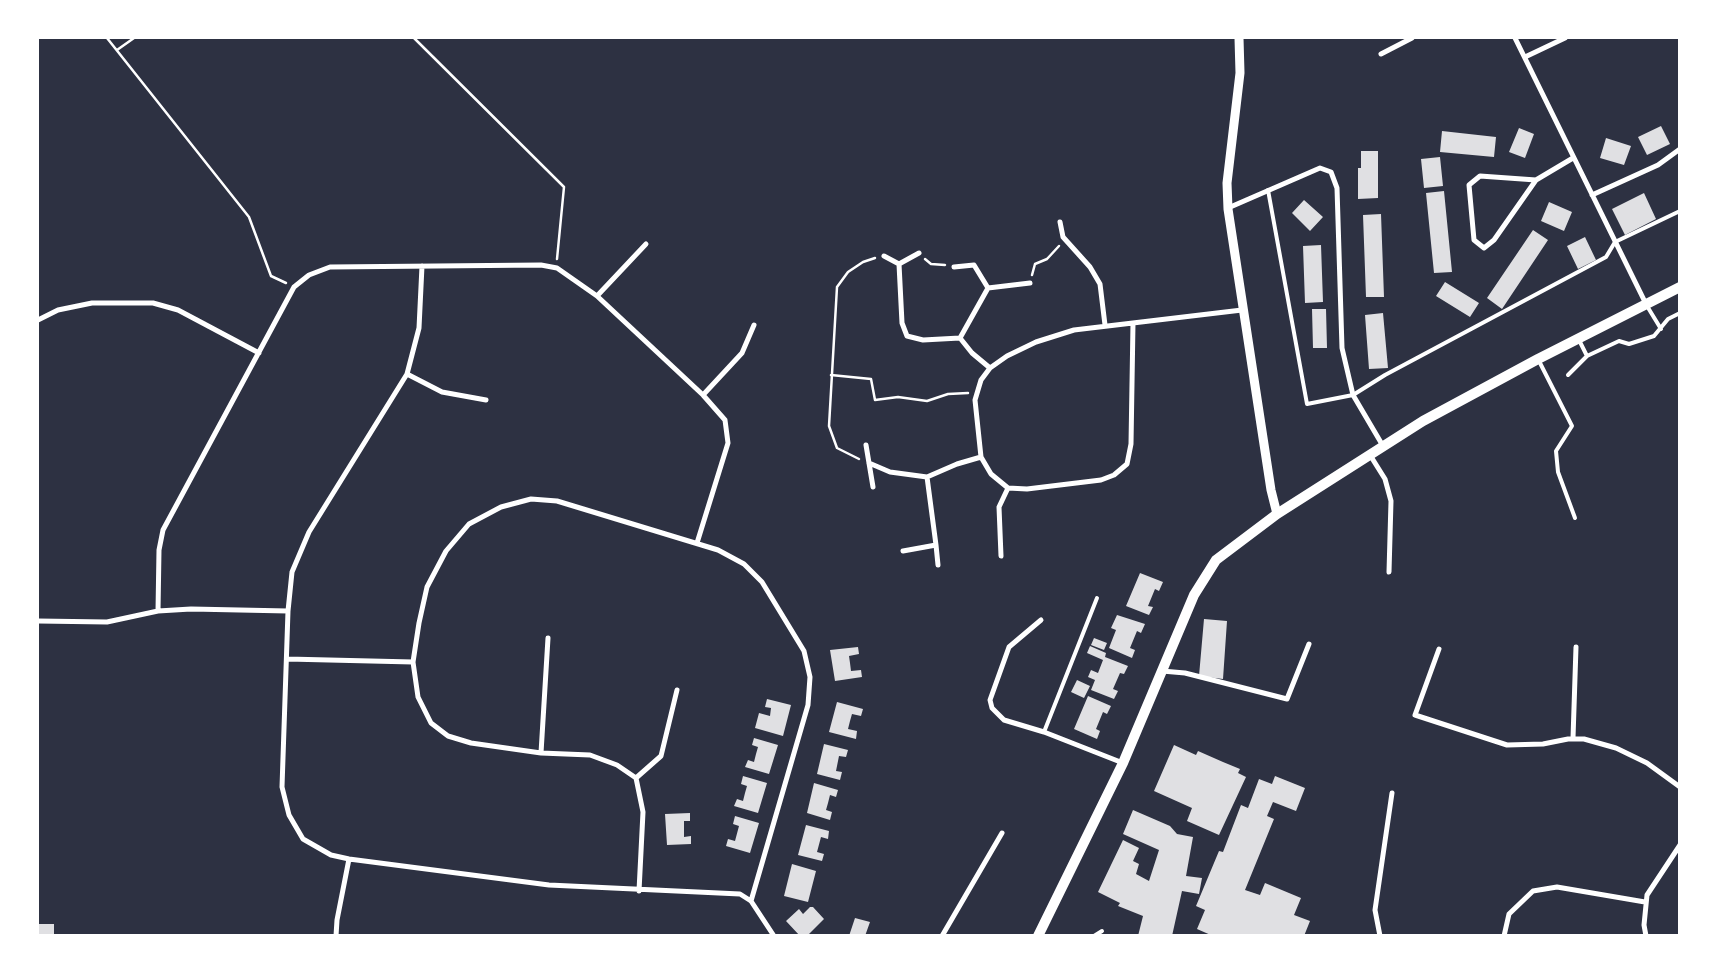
<!DOCTYPE html>
<html>
<head>
<meta charset="utf-8">
<style>
	body { margin:0 }
	#map { position:relative; width:1717px; height:973px; overflow:hidden; background:#2d3142; font-family:Signika,sans-serif }
	canvas { display:block }
	.frame { position:absolute; inset:0; border:39px solid #fff; pointer-events:none }
</style>
</head>
<body>
<div id="map">
<canvas width="1717" height="973"></canvas>
<div class="frame"></div>
</div>
<script>
const g = document.querySelector('canvas').getContext('2d');
g.lineJoin = 'round';
function fill(path, color) {
  g.fillStyle = color;
  g.fill(path, 'evenodd');
}
function shape(rows) {
  const path = new Path2D();
  for (const r of rows) {
    path.moveTo(r[0], r[1]);
    for (let i = 2; i < r.length; i += 2) path.lineTo(r[i], r[i + 1]);
  }
  return path;
}
function stroke(path, color, width, dash) {
  g.strokeStyle = color;
  g.lineWidth = width;
  g.lineCap = dash ? 'butt' : 'round';
  g.setLineDash(dash || []);
  g.stroke(path);
}
const building = shape([
	[1661,126,1670,144,1647,155,1638,137],
	[1519,128,1534,134,1525,158,1509,152],
	[1442,131,1496,137,1494,157,1440,152],
	[1606,138,1631,146,1624,165,1600,158],
	[1361,151,1378,151,1378,198,1358,199,1358,168,1361,168],
	[1440,157,1443,186,1424,188,1421,159],
	[1444,191,1452,272,1434,273,1426,193],
	[1644,193,1656,219,1625,235,1612,209],
	[1304,200,1323,217,1310,231,1292,213],
	[1549,202,1572,212,1564,231,1541,221],
	[1381,214,1384,297,1366,297,1363,215],
	[1533,230,1548,240,1502,309,1487,298],
	[1585,237,1596,260,1578,269,1567,246],
	[1321,245,1323,302,1305,303,1303,246],
	[1445,282,1479,303,1470,317,1436,296],
	[1312,309,1326,309,1327,348,1313,348],
	[1383,313,1388,368,1369,369,1365,315],
	[1140,573,1163,582,1159,591,1155,589,1148,606,1153,607,1149,615,1126,606],
	[1117,615,1145,624,1141,633,1137,631,1130,648,1135,650,1132,658,1109,648,1116,630,1111,628],
	[1204,619,1227,621,1223,679,1199,676],
	[1094,638,1107,643,1104,650,1091,645],
	[1090,646,1106,653,1105,657,1128,666,1124,674,1120,673,1113,689,1118,691,1114,699,1091,690,1095,680,1088,677,1091,670,1098,673,1103,660,1087,653],
	[858,647,859,654,849,656,850,663,851,671,861,670,862,677,835,681,830,650],
	[1077,680,1090,686,1084,698,1071,692],
	[1088,696,1111,706,1107,714,1103,712,1096,729,1100,731,1097,739,1074,729],
	[767,699,791,705,783,736,755,728,759,713,770,716,771,708,765,707],
	[837,702,863,709,861,716,852,714,850,721,848,729,857,731,856,739,829,732],
	[754,738,778,745,769,774,745,767,748,760,754,762,756,754,758,747,752,745],
	[824,744,848,750,846,757,839,756,836,771,842,772,840,780,817,774],
	[1174,745,1196,755,1198,751,1223,762,1240,769,1238,773,1246,777,1219,835,1187,821,1192,808,1154,791],
	[743,776,767,783,758,813,734,806,737,799,743,801,745,793,747,786,741,784],
	[1275,776,1305,788,1296,811,1273,802,1267,816,1274,819,1245,890,1260,895,1265,883,1301,898,1294,915,1310,921,1304,936,1213,936,1197,929,1205,910,1196,906,1219,851,1223,852,1241,805,1248,808,1259,779,1272,784],
	[814,783,838,790,836,797,830,795,828,803,826,810,832,812,830,820,807,813],
	[1133,810,1170,826,1177,834,1193,837,1186,876,1202,878,1199,894,1182,891,1172,936,1138,936,1143,916,1118,906,1120,903,1098,892,1123,840,1139,848,1133,861,1139,864,1136,874,1149,881,1159,850,1123,834],
	[690,813,690,821,684,821,684,837,691,836,691,844,667,845,665,814],
	[735,816,759,823,750,853,726,846,728,839,735,841,739,826,733,824],
	[806,825,829,831,828,839,821,837,817,852,824,854,822,861,798,855],
	[792,864,816,871,808,902,784,896],
	[810,907,813,907,824,919,807,936,800,936,786,921,799,909,803,914],
	[855,918,870,922,865,936,849,936],
	[38,924,54,924,54,936,38,936]
]);
const path = shape([
	[107,38,249,217,271,276,286,283],
	[414,38,564,187,557,259],
	[117,50,134,38],
	[925,259,931,264,945,265],
	[1032,275,1035,264,1047,259,1059,246],
	[831,375,871,379,875,400,898,397,927,401,948,394,968,393],
	[859,459,837,448,829,426,837,287,848,272,863,262,875,258]
]);
const service = shape([
	[1268,190,1307,404,1353,395,1385,375,1606,257,1615,242,1680,211],
	[1647,306,1661,329],
	[1579,340,1587,356],
	[1539,361,1572,426,1556,451,1558,472,1575,518],
	[1568,375,1587,356,1619,341,1629,344,1654,336,1668,319,1680,313],
	[1044,732,1097,598],
	[1094,936,1102,931]
]);
const minor = shape([
	[1515,38,1646,304],
	[1381,54,1412,38],
	[1525,57,1565,38],
	[1536,180,1494,240,1484,248,1474,240,1469,185,1480,176,1536,180,1573,158],
	[1592,195,1658,165,1680,149],
	[1228,208,1320,168,1331,172,1337,188,1342,348,1353,395,1383,446],
	[1060,222,1063,237,1090,267,1100,284,1105,325],
	[884,256,899,264,902,323,907,336,923,340,960,338,972,353,990,368],
	[899,264,919,253],
	[422,266,419,328,407,374,309,532,292,572,288,611,282,787,289,815,303,839,331,855,349,859,549,885,740,894,751,901,774,936],
	[954,267,974,265,988,288],
	[597,296,646,244],
	[38,320,58,310,92,303,153,303,178,310,259,353],
	[1133,323,1131,444,1127,464,1114,475,1101,480,1027,489,1008,488,991,474,981,457,975,400,981,380,990,368,1007,356,1036,342,1074,330,1242,310],
	[960,338,988,288,1030,283],
	[407,374,442,392,486,400],
	[703,395,742,353,754,325],
	[866,445,873,487],
	[1370,455,1385,479,1391,501,1389,572],
	[869,463,890,472,927,477,957,464,981,457],
	[927,477,936,545],
	[903,551,936,545,938,565],
	[1001,556,999,507,1008,488],
	[158,611,159,550,163,530,294,287,309,275,330,267,541,265,557,268,597,296,703,395,725,420,728,443,697,543],
	[1041,620,1009,647,990,700,992,708,1004,720,1044,732,1123,763],
	[38,621,107,622,158,611,191,609,288,611],
	[1439,649,1415,715,1507,745,1543,744,1568,739,1584,739,1616,748,1647,763,1680,787],
	[287,659,413,662],
	[1162,671,1185,673,1287,699,1309,644],
	[1573,738,1576,647],
	[541,753,548,638],
	[636,778,661,756,677,690],
	[639,891,643,812,636,778,617,765,590,755,541,753,471,743,448,736,431,723,418,697,413,662,419,623,427,587,446,551,469,524,501,507,531,499,557,501,718,550,744,564,762,582,804,651,810,677,808,705,751,901],
	[336,936,337,920,349,859],
	[942,936,1002,833],
	[1380,936,1375,910,1392,793],
	[1504,936,1509,914,1533,891,1557,887,1645,902],
	[1646,936,1644,925,1647,895,1680,845]
]);
const tertiary = shape([
	[1239,38,1240,73,1227,183,1228,209,1271,490,1277,514]
]);
const secondary = shape([
	[1038,936,1123,763,1194,595,1216,560,1277,514,1423,421,1538,359,1680,287]
]);
fill(building, '#e0e0e3');
stroke(path, '#fff', 2.5);
stroke(service, '#fff', 4);
stroke(minor, '#fff', 5);
stroke(tertiary, '#fff', 9);
stroke(secondary, '#fff', 10);
</script>
</body>
</html>
